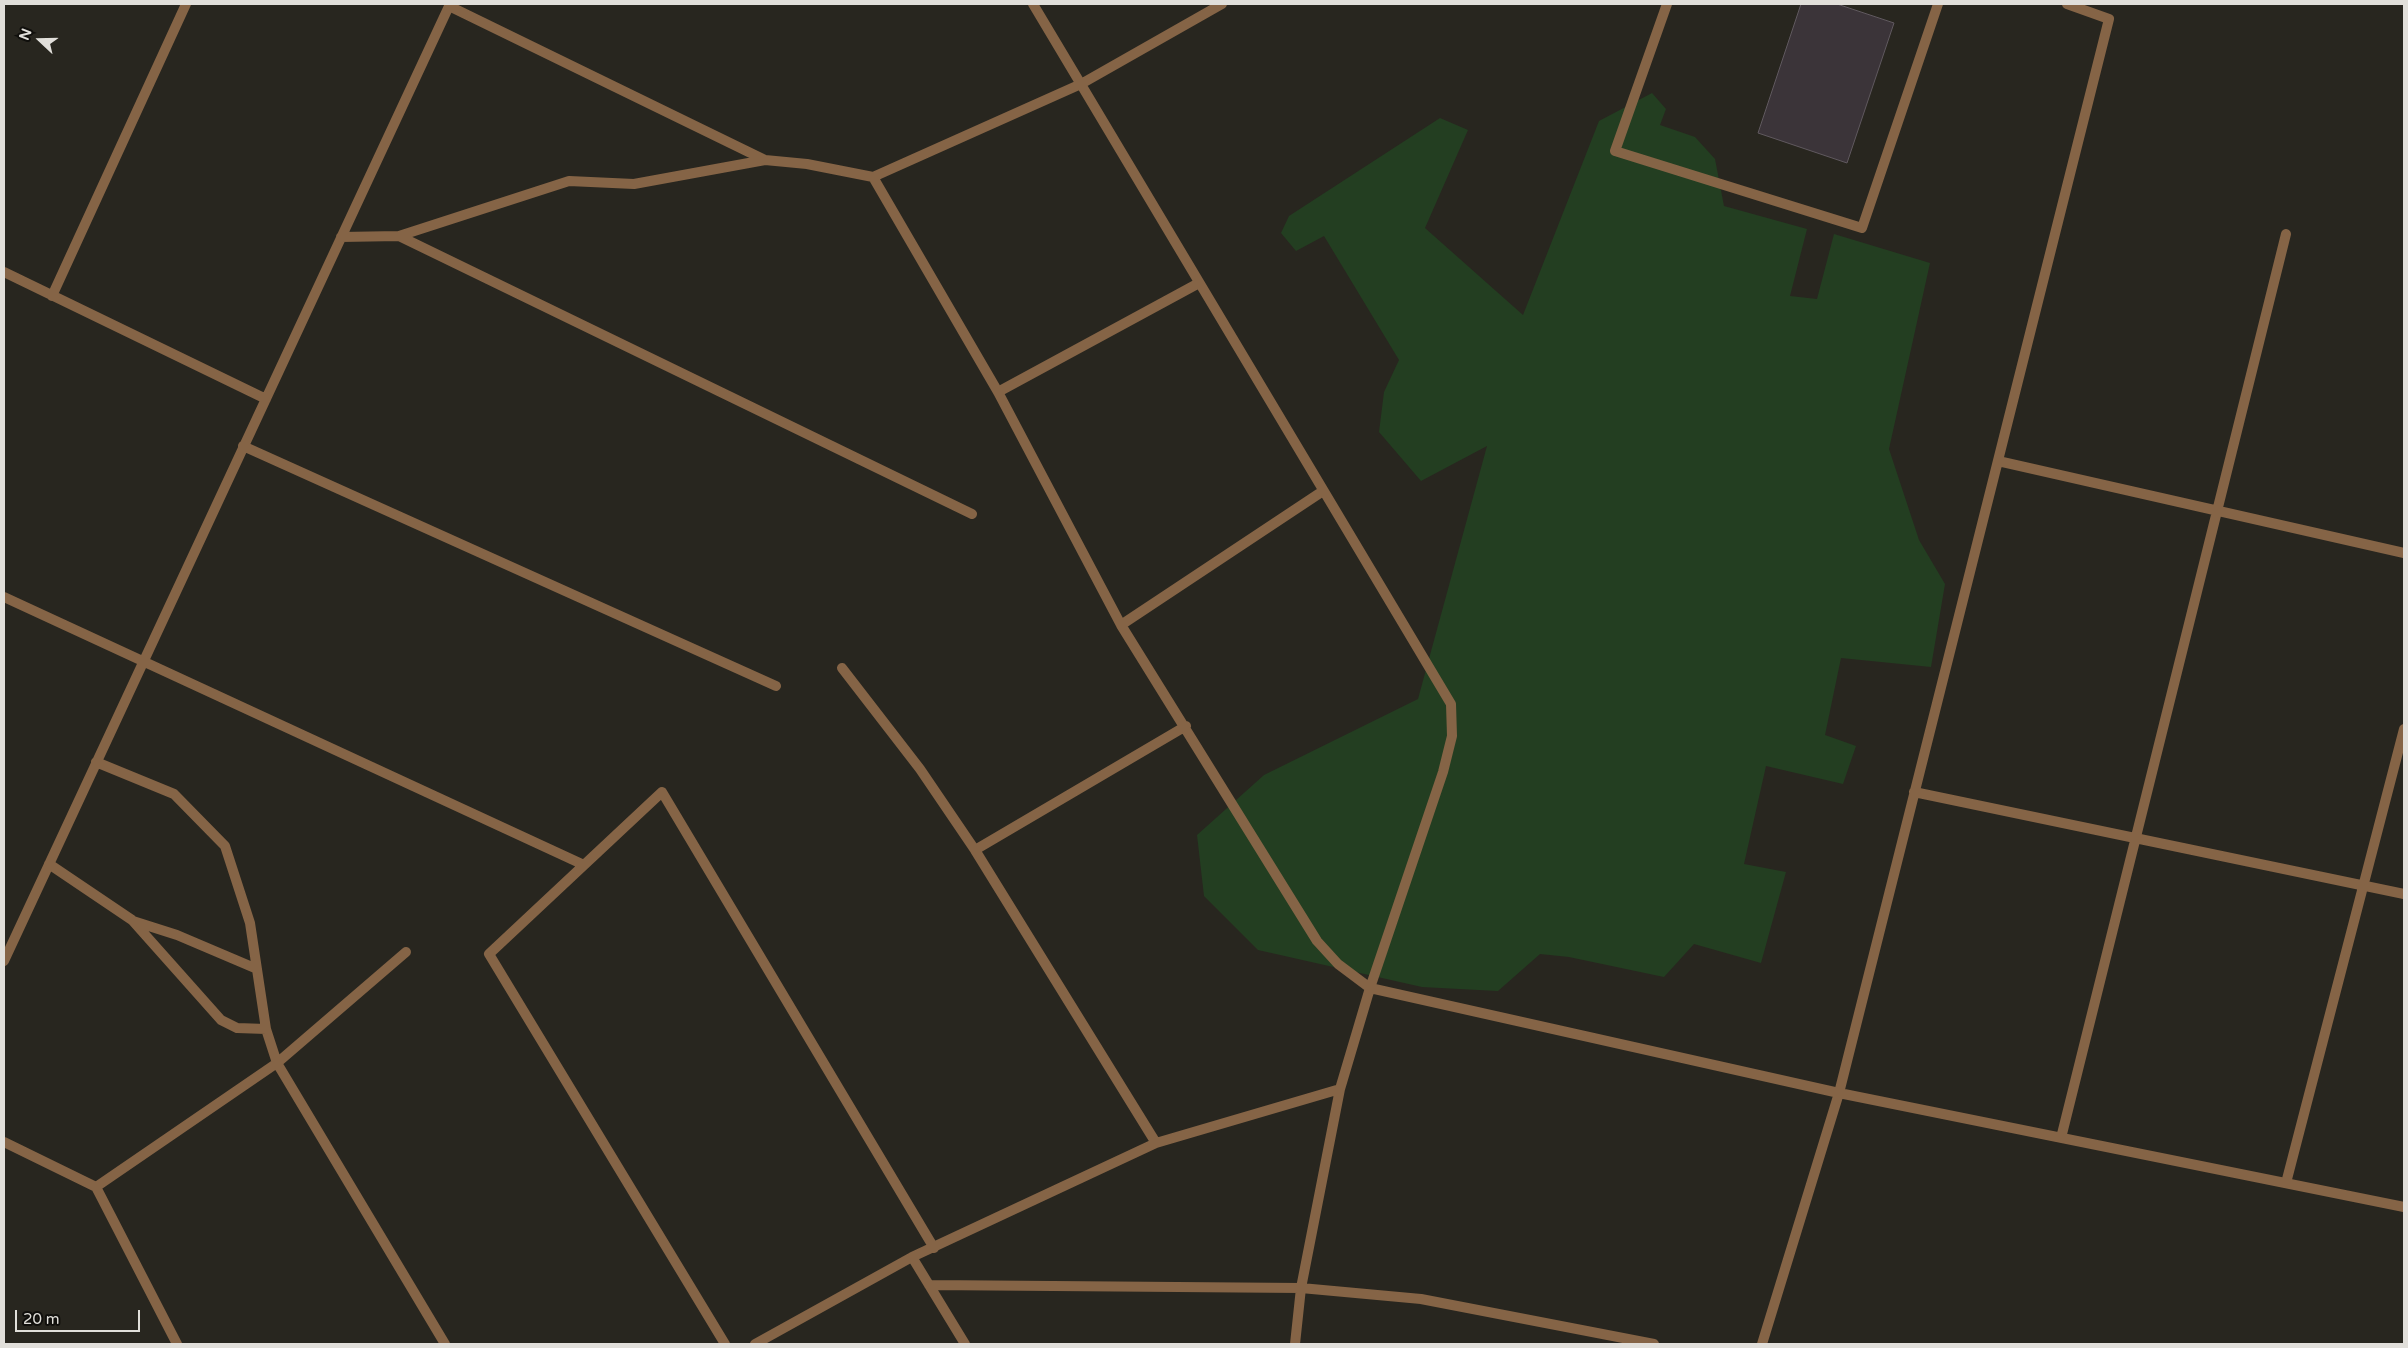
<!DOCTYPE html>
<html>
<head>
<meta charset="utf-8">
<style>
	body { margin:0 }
	#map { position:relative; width:2408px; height:1348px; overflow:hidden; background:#28261f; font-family:"Varela Round",sans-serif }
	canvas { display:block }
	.frame { position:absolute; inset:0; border:5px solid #e1dfda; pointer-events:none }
	.north { position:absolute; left:15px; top:15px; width:50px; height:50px; -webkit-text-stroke:4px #100f0c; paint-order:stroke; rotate:291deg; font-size:14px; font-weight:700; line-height:20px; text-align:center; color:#e1dfda }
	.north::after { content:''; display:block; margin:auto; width:18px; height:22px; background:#e1dfda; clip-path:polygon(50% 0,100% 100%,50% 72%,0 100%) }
	.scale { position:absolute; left:15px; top:1310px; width:125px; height:22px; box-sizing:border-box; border:2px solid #e1dfda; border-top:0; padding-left:6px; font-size:15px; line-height:18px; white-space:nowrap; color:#e1dfda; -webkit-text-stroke:4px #100f0c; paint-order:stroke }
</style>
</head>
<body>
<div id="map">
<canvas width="2408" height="1348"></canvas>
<div class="frame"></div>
<div class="north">N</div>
<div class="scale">20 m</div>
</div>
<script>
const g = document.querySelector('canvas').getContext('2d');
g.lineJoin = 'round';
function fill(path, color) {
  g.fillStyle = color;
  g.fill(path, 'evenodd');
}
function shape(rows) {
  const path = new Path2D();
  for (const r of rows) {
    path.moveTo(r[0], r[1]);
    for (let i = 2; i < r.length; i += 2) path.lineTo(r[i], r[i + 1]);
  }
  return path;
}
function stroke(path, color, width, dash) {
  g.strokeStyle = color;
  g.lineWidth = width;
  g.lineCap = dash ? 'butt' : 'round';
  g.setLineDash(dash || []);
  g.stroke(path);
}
const green = shape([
	[1652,93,1666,109,1660,125,1695,137,1715,159,1724,206,1807,229,1790,296,1817,299,1834,234,1930,263,1889,449,1919,540,1945,584,1931,667,1841,658,1825,735,1856,746,1843,784,1766,766,1744,864,1786,872,1761,963,1694,944,1664,977,1569,957,1540,954,1498,991,1422,987,1258,950,1204,896,1197,835,1264,775,1418,699,1487,446,1421,481,1379,432,1384,392,1399,360,1324,236,1296,251,1281,233,1289,216,1440,118,1468,130,1425,228,1523,315,1599,121]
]);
const building = shape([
	[1801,4,1837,4,1894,23,1847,163,1758,133,1801,4]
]);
const minor = shape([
	[1033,4,1451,704,1452,736,1443,772,1370,988,1340,1089,1301,1288,1295,1344],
	[1667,4,1615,151,1862,228,1938,4],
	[449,6,765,160],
	[873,177,998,392,1121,625,1317,941,1338,964,1370,988,1839,1093,2404,1207],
	[399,236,569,181,634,184,765,160,807,164,873,177,1081,84,1222,4],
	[341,237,399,236,972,514],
	[4,272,266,399],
	[52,296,186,4],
	[998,392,1199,283],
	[243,446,776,686],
	[1998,461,2404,553],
	[4,597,584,865],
	[1121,625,1323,491],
	[842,668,920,769,975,850,1156,1143],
	[96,762,174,794,225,846,250,923,266,1029,277,1063,445,1344],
	[1914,792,2404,894],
	[975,850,1186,726],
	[49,864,132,920,221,1020,237,1028,266,1029],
	[133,921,177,935,257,969],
	[4,961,450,4],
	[2061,1138,2286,234],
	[4,1142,96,1187,177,1344],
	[2286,1183,2404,729],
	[96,1187,277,1063,406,952],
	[912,1257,965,1344],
	[929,1285,1301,1288,1421,1299,1654,1344],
	[725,1344,489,954,662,792,934,1248],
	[755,1344,912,1257,1156,1143,1340,1089],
	[1762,1344,1839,1093,2109,19,2067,4]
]);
fill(green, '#233e21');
fill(building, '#3b3439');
stroke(building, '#60595f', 1);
stroke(minor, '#856446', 10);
</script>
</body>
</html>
